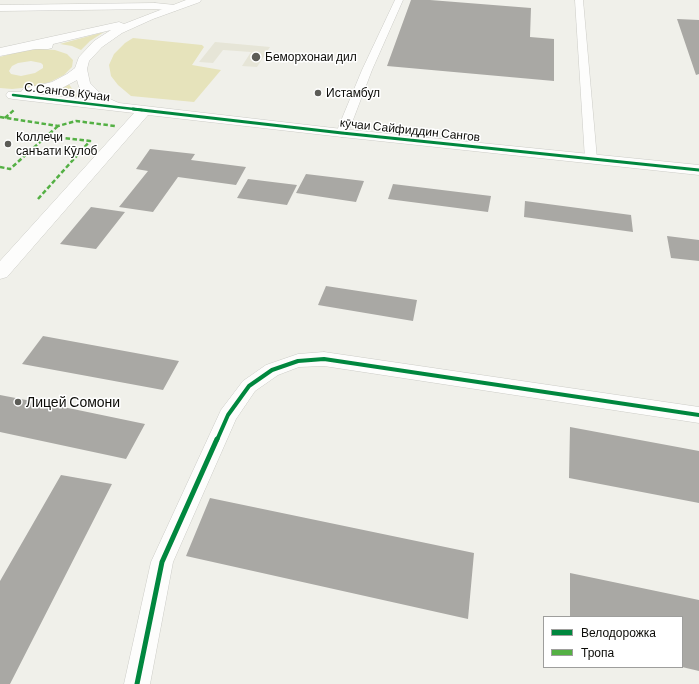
<!DOCTYPE html>
<html>
<head>
<meta charset="utf-8">
<style>
	body { margin:0 }
	#map { position:relative; width:699px; height:684px; overflow:hidden; background:#f0f0ea; font-family:Barlow,sans-serif }
	canvas { display:block }
	.legend { position:absolute; left:543px; top:616px; width:140px; height:52px; box-sizing:border-box; background:#fff; border:1px solid #9e9e9c; margin:0; padding:5px 7px; list-style:none; font-size:12px; color:#0c0c08 }
	.legend li { display:flex; align-items:center; gap:8px; height:20px }
	.legend b { width:20px; border:1px solid #9e9e9c }
</style>
</head>
<body>
<div id="map">
<canvas width="699" height="684"></canvas>
<ul class="legend">
<li><b style="height:5px;background:#00873e"></b>Велодорожка</li>
<li><b style="height:5px;background:#54b044"></b>Тропа</li>
</ul>
</div>
<script>
const g = document.querySelector('canvas').getContext('2d');
g.lineJoin = 'round';
function fill(path, color) {
  g.fillStyle = color;
  g.fill(path, 'evenodd');
}
function shape(rows) {
  const path = new Path2D();
  for (const r of rows) {
    path.moveTo(r[0], r[1]);
    for (let i = 2; i < r.length; i += 2) path.lineTo(r[i], r[i + 1]);
  }
  return path;
}
function stroke(path, color, width, dash) {
  g.strokeStyle = color;
  g.lineWidth = width;
  g.lineCap = dash ? 'butt' : 'round';
  g.setLineDash(dash || []);
  g.stroke(path);
}
function write(font, color, halo, rows, align = 'center') {
  g.font = font + ' Barlow,sans-serif';
  g.lineWidth = 3;
  g.setLineDash([]);
  g.textBaseline = 'middle';
  g.strokeStyle = halo;
  g.fillStyle = color;
  for (const [text, x, y, turn = 0] of rows) {
    g.save();
    g.translate(x, y);
    g.rotate((+turn || 0) * Math.PI / 180);
    g.textAlign = isNaN(turn) ? turn : align;
    if (halo) g.strokeText(text, 0, 0);
    g.fillText(text, 0, 0);
    g.restore();
  }
}
const built = shape([
	[215,42,270,47,257,67,242,66,251,52,223,50,213,63,199,62]
]);
const green = shape([
	[104,32,90,41,81,50,72,46,60,44],
	[133,38,202,45,204,47,192,65,221,70,194,102,131,96,118,85,111,76,109,65,114,54,125,43],
	[39,49,55,50,67,54,73,60,72,67,64,75,50,82,32,87,12,89,0,88,0,57,21,51],
	[31,61,41,63,43,65,43,68,35,73,21,76,11,74,9,71,12,66,18,63],
	[68,83,78,97,41,93,55,89]
]);
const building = shape([
	[411,0,430,0,531,8,530,37,554,39,554,81,387,66],
	[677,19,699,20,699,74,696,75],
	[150,149,195,154,191,160,246,167,236,185,178,177,153,212,119,207,148,171,136,169],
	[306,174,364,181,356,202,296,193],
	[248,179,297,185,287,205,237,198],
	[393,184,491,196,488,212,388,199],
	[525,201,631,215,633,232,524,217],
	[91,207,125,212,96,249,60,244],
	[667,236,699,240,699,261,671,258],
	[326,286,417,300,413,321,318,305],
	[43,336,179,361,163,390,22,364],
	[0,395,73,409,145,424,126,459,0,432],
	[570,427,699,451,699,503,569,478],
	[61,475,112,484,10,684,0,684,0,581],
	[210,498,474,553,468,619,186,556],
	[570,573,699,600,699,671,682,667,682,617,570,617]
]);
const minor = shape([
	[395,0,403,0,372,70,348,133,346,136,342,137,338,136,336,133,362,70,395,0],
	[575,0,583,0,597,159,595,162,591,163,587,162,585,159,575,0],
	[155,3,175,5,179,8,175,11,155,9,0,11,0,5,155,3],
	[324,352,699,407,699,423,324,366,299,367,278,375,255,391,236,419,173,562,150,684,124,684,151,562,221,410,243,381,266,365,298,354,324,352]
]);
const tertiary = shape([
	[186,0,201,0,200,2,153,19,122,33,102,47,89,61,87,69,90,83,103,96,119,103,342,129,699,165,699,175,342,137,148,115,7,277,0,279,0,261,134,113,13,99,8,98,6,95,8,92,21,92,23,89,52,82,67,74,75,68,79,57,94,41,111,30,53,44,52,48,48,49,35,49,0,56,0,48,119,22,124,24,186,0],
	[77,80,79,87,91,100,37,94,62,88,77,80]
]);
const quiet = shape([
	[0,117,58,126,76,121,115,126],
	[5,118,15,109],
	[0,167,10,169,58,126],
	[38,199,90,141,47,136]
]);
const cyclewayFar3 = shape([
	[13,95,142,110]
]);
const cyclewayFar2 = shape([
	[133,109,342,133,699,170]
]);
const cyclewayFar1 = shape([
	[217,440,228,415,249,386,272,370,298,361,324,359,699,415]
]);
const cycleway = shape([
	[137,684,162,562,217,439]
]);
const markers = [
	[256,57,5,"#5c5c57"],
	[318,93,4,"#5c5c57"],
	[8,144,4,"#5c5c57"],
	[18,402,4,"#5c5c57"]
];
const farPoinames = [
	["Беморхонаи дил",265,57],
	["Истамбул",326,93],
	["Коллеҷи",16,137],
	["санъати Кӯлоб",16,151]
];
const farStreetnames = [
	["С.Сангов Кӯчаи",67,92,7],
	["кӯчаи Сайфиддин Сангов",410,130,6]
];
const poiNames = [
	["Лицей Сомони",26,402]
];
fill(built, '#e6e5d7');
fill(green, '#e6e3bb');
fill(building, '#a9a8a4');
stroke(minor, '#ccccc7', 1);
stroke(tertiary, '#ccccc7', 1);
fill(minor, '#fdfdfc');
fill(tertiary, '#fdfdfc');
stroke(quiet, '#54b044', 2.5, [4.5, 2.5]);
stroke(cyclewayFar3, '#00873e', 2.5);
stroke(cyclewayFar2, '#00873e', 3);
stroke(cyclewayFar1, '#00873e', 4);
stroke(cycleway, '#00873e', 5);
for (const [x, y, r, color] of markers) {
  const dot = new Path2D();
  dot.arc(x, y, r, 0, 2 * Math.PI);
  g.fillStyle = color;
  g.fill(dot);
  stroke(dot, '#fff', 1.5);
}
write('12px', '#0c0c08', '#fff', farPoinames, 'left');
write('12px', '#0c0c08', '#fff', farStreetnames);
write('14px', '#0c0c08', '#fff', poiNames, 'left');
</script>
</body>
</html>
